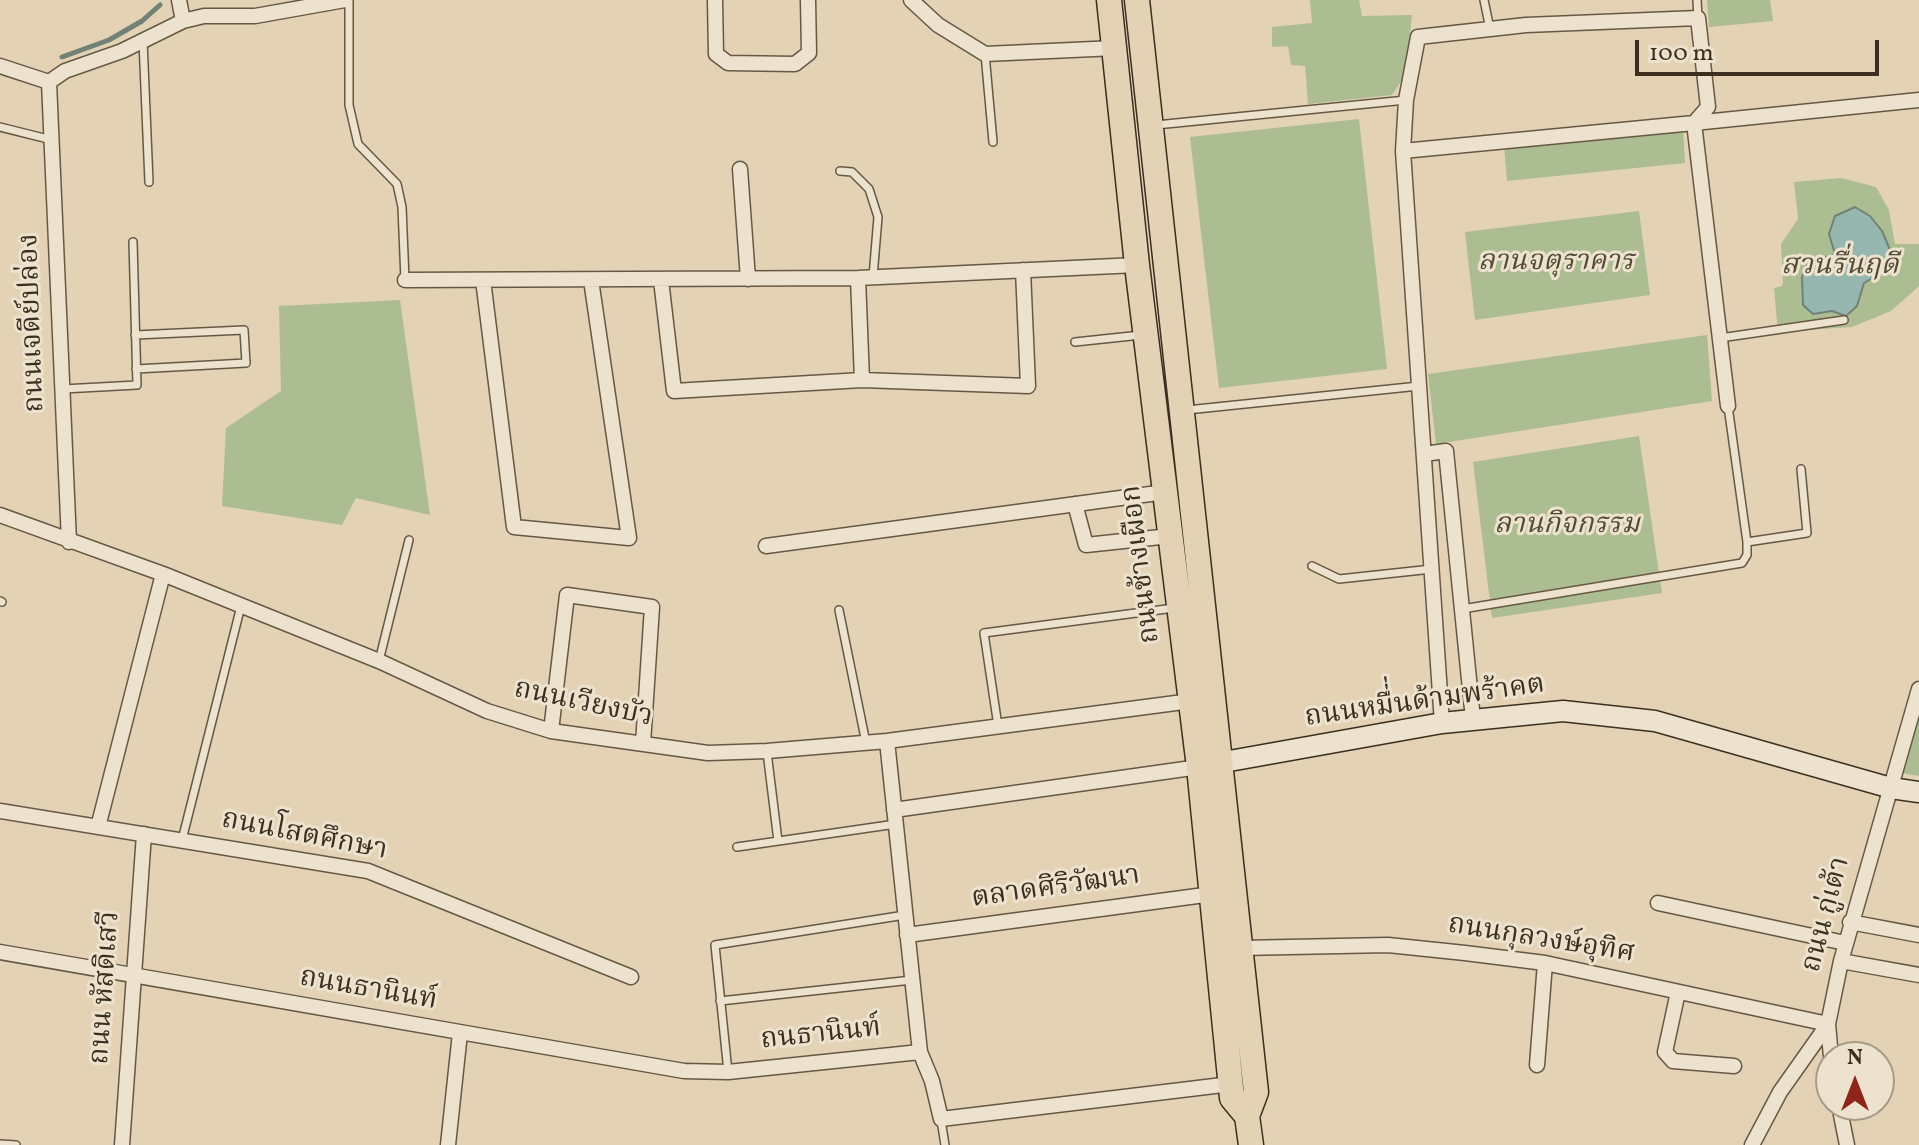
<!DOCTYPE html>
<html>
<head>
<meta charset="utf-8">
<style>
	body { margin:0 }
	#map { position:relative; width:1919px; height:1145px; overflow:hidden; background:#e3d2b4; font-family:Vollkorn,serif }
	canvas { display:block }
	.north { position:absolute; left:1815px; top:1041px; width:80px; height:80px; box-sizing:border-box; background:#ede2ce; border:2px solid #a69a88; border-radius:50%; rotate:0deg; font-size:22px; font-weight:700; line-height:32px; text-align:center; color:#3c2f20 }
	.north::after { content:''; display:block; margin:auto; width:28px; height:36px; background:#8f2418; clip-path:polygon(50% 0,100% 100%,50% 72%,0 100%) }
	.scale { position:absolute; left:1635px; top:40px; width:244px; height:36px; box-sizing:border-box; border:4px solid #3c2f20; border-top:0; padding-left:10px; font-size:24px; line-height:28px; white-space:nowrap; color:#3c2f20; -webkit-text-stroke:6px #ede2ce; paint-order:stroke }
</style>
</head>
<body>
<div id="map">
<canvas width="1919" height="1145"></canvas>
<div class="north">N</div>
<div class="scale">100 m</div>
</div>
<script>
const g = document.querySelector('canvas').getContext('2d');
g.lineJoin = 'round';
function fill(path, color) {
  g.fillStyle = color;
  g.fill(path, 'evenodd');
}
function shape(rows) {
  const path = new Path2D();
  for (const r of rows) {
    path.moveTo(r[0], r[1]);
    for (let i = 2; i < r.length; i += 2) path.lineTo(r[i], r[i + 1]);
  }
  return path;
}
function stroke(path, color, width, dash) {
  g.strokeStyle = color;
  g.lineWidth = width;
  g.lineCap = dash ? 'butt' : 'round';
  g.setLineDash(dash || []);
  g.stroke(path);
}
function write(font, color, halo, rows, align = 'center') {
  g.font = font + ' Vollkorn,"Noto Serif Thai",serif';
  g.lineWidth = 6;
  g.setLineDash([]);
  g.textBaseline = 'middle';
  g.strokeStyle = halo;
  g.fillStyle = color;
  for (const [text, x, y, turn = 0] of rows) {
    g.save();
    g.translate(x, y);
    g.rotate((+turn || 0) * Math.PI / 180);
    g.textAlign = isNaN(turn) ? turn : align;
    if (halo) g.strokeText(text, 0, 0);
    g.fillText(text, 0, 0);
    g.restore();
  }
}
const green = shape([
	[1310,0,1359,0,1362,16,1412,15,1406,74,1392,95,1308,104,1305,66,1291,65,1288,46,1272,47,1272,27,1312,23],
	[1707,0,1770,0,1773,21,1709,27],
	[1359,119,1387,369,1219,388,1190,137],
	[1683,127,1685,163,1507,181,1504,145],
	[1841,178,1876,187,1889,210,1895,244,1919,244,1919,286,1891,311,1852,327,1778,332,1774,288,1782,286,1783,282,1781,244,1798,219,1794,182],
	[1639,211,1650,295,1475,320,1465,232],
	[400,300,430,515,356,498,342,525,222,506,226,428,281,391,279,306],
	[1707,335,1712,401,1436,444,1428,374],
	[1639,436,1662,593,1492,618,1473,462],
	[1919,711,1919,776,1901,773]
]);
const water = shape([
	[1855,207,1870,216,1882,231,1891,252,1890,268,1864,283,1857,306,1846,316,1832,311,1813,314,1803,305,1802,277,1807,264,1835,254,1829,234,1835,216,1855,207]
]);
const stream = shape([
	[62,57,109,40,142,21,160,5]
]);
const lane = shape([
	[349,0,349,105,358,144,397,184,402,207,405,280],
	[1484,0,1490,29],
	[1697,0,1698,18],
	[143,41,149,182],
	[985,54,993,142],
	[1156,125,1406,100],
	[0,127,52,140],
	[840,171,852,172,869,189,878,217,873,277],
	[135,335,244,330,246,363,136,369],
	[1720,338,1844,320],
	[1075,342,1141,335],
	[63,389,137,385,133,242],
	[1187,410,1419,386],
	[1747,542,1807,533,1801,469],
	[1312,566,1339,579,1432,569],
	[0,601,2,602],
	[1462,609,1742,563,1747,555,1747,542,1728,406],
	[839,610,866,743],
	[379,661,409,540],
	[998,726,984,633,1174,608],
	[767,752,778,841],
	[182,840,241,606],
	[737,847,896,824],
	[720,1001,912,980],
	[728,1072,715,945,905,915],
	[941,1120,945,1145],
	[0,1144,16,1145]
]);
const street = shape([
	[179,0,183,21],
	[715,0,716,54,728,63,795,64,809,53,808,0],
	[911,0,938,25,985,54,1115,48],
	[0,66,49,82],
	[49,82,69,542],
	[49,82,65,71,122,51,183,21,204,16,255,16,345,0],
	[1403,151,1694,123,1708,107,1698,18,1526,25,1418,37,1406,100,1403,151,1442,723],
	[740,169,748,279],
	[858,278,862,380],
	[405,280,858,278,1137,265],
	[483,280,514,527,629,538,591,280],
	[661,280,674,391,862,380,1028,386,1023,270],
	[1728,406,1694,123,1919,100],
	[1424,454,1446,451,1473,719],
	[1075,504,1086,545,1170,536],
	[0,515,163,574,379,661,487,711,551,731,708,753,767,751,887,741,1191,701],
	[766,546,1165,492],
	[551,731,567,595,652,607,643,744],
	[887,741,920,1052,932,1081,941,1119,1231,1084],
	[894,810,1199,767],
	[0,811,368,871,631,977],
	[98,827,163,574],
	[1658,903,1845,943],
	[1850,922,1919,935],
	[907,935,1212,894],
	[1240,948,1388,945,1465,953,1545,963,1828,1024,1780,1092,1752,1145],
	[0,952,684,1071,728,1072,920,1052],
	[1841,961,1919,975],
	[1678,992,1665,1052,1673,1061,1734,1066],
	[1831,1057,1828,1024,1841,961,1919,689],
	[1537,1065,1545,963],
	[1839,1105,1847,1145],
	[122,1145,144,834],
	[448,1145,460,1033]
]);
const secondary = shape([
	[1207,765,1442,723,1563,711,1655,721,1891,788,1919,792]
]);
const primary = shape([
	[1109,0,1137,265,1199,767,1232,1098,1247,1116],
	[1137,0,1256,1092,1247,1116,1251,1145]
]);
const parkNames = [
	["ลานจตุราคาร",1556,264],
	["สวนรื่นฤดี",1840,268],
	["ลานกิจกรรม",1567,527]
];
const streetNames = [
	["ถนนเจดีย์ปล่อง",34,323,-92],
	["ถนนช้างเผือก",1143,564,-97],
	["ถนนหมื่่นด้ามพร้าคต",1425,703,-8],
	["ถนนเวียงบัว",583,705,12],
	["ถนนโสตศึกษา",304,837,11],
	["ตลาดศิริวัฒนา",1056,889,-8],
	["ถนน กู่เต้า",1828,915,-75],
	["ถนนกุลวงษ์อุทิศ",1541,941,9],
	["ถนน หัสดิเสวี",107,988,-86],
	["ถนนธานินท์",368,991,10],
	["ถนธานินท์",821,1036,-6]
];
fill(green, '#adbd92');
fill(water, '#95b7b0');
stroke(water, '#718176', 2);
stroke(stream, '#718176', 5);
stroke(lane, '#665845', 10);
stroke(street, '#665845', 17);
stroke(secondary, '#3c2f20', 23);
stroke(primary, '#3c2f20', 27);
stroke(lane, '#ede2ce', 7);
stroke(street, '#ede2ce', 14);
stroke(secondary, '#ede2ce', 20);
stroke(primary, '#e3d2b4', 24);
write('italic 28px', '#534b37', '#ede2ce', parkNames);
write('28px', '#3c2f20', '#ede2ce', streetNames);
</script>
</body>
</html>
